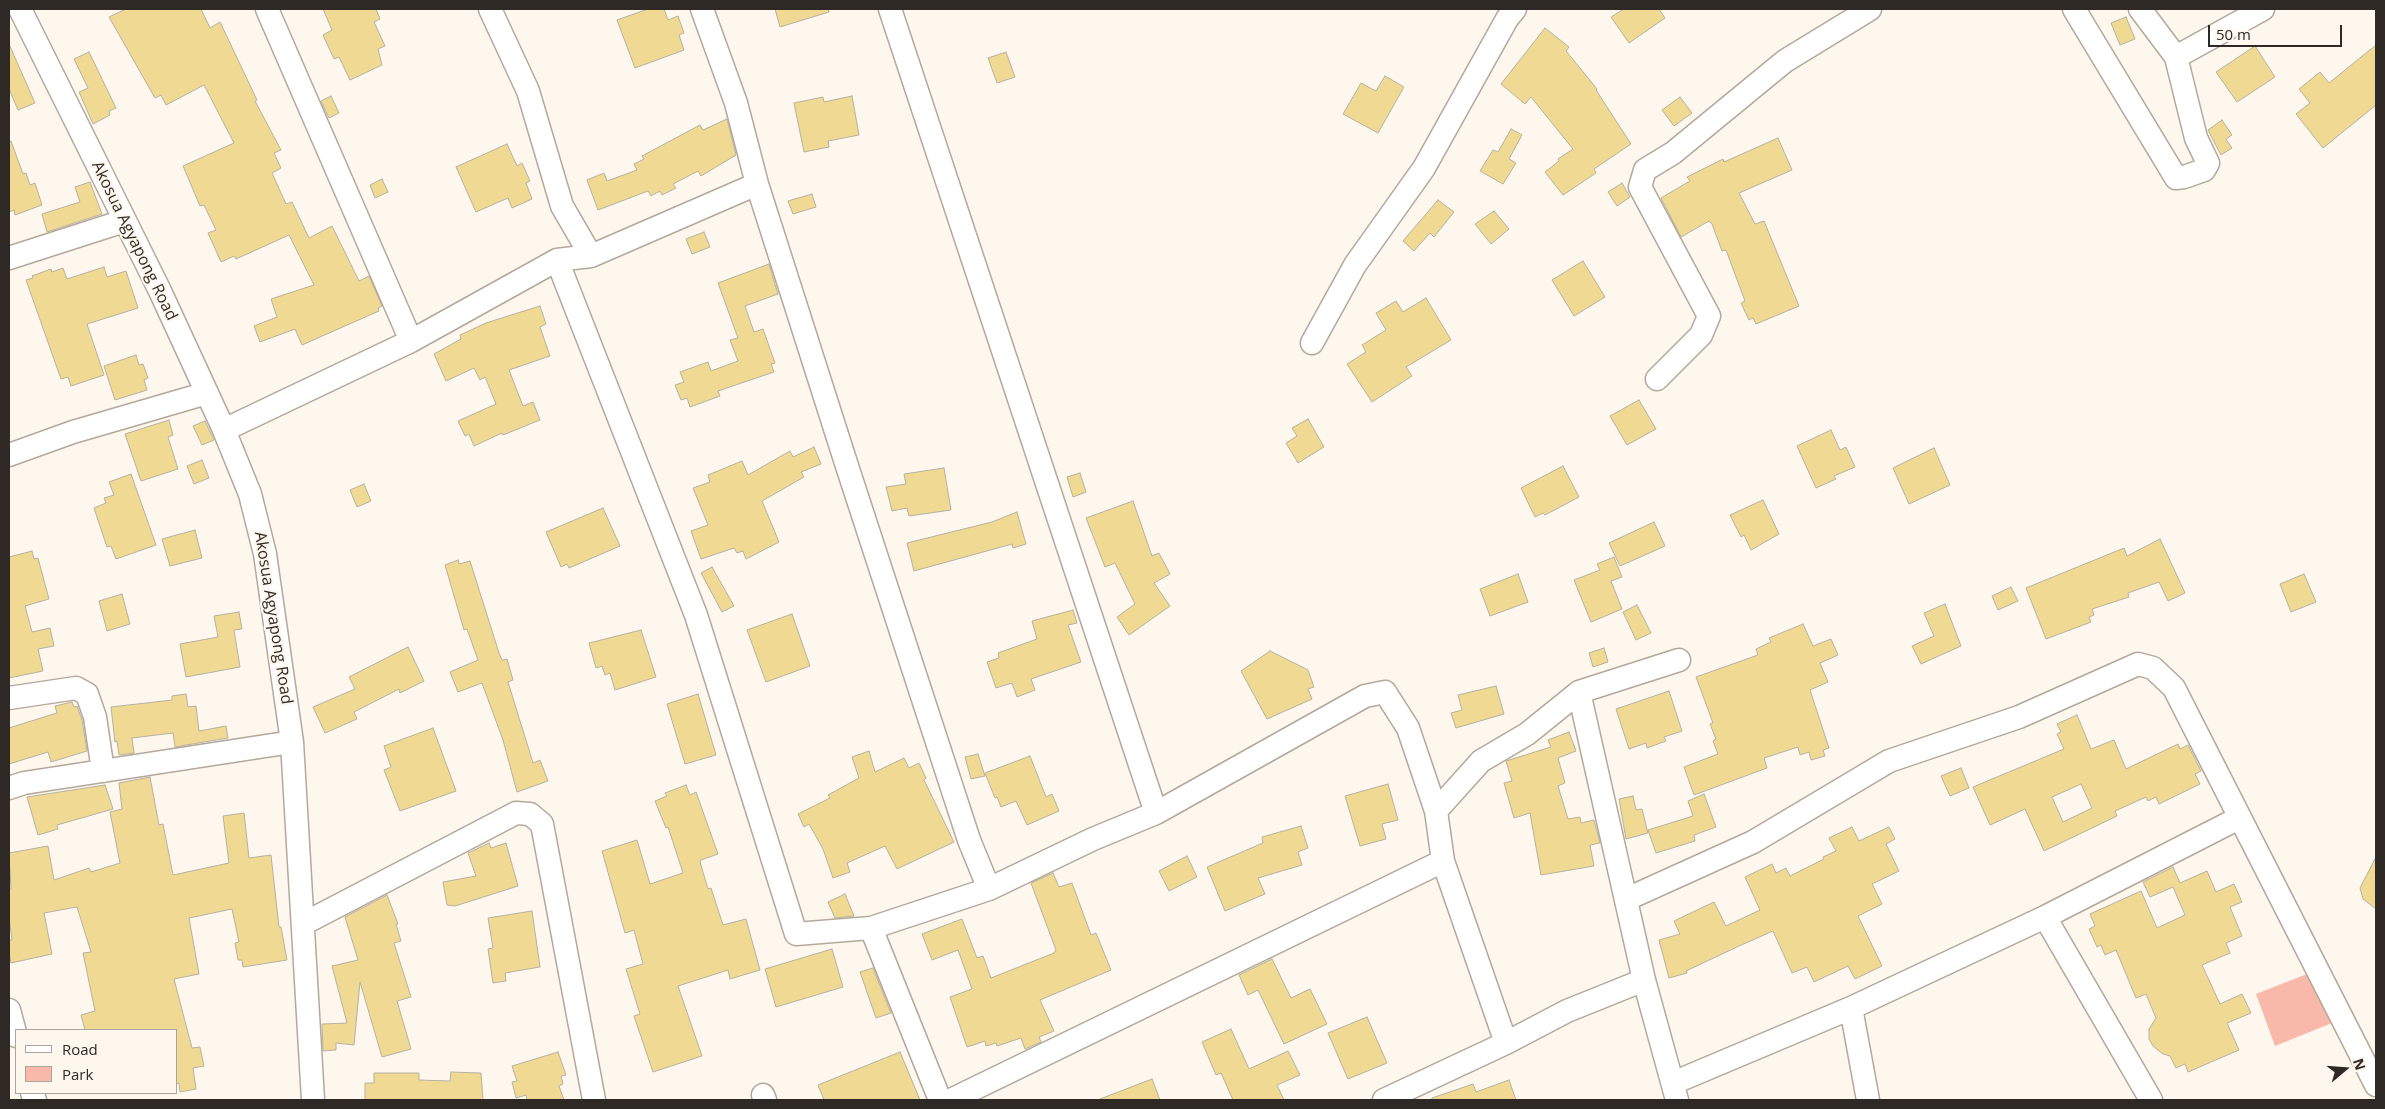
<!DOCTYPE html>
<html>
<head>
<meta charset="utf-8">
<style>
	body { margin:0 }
	#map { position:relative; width:2385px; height:1109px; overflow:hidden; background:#fef7ee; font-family:"Open Sans",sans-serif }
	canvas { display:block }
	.frame { position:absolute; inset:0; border:10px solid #2e2924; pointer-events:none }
	.legend { position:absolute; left:15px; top:1029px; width:162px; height:65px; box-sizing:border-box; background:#fef7ee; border:1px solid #aba59d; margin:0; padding:6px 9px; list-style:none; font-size:15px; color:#2e2924 }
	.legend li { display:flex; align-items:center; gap:10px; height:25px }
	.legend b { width:25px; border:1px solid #aba59d }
	.north { position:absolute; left:2320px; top:1044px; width:50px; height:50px; -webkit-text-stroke:4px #fef7ee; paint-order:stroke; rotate:72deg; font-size:14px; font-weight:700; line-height:20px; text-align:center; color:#2e2924 }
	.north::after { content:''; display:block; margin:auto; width:18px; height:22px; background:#2e2924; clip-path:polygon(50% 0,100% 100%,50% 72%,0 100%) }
	.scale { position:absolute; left:2208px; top:25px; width:134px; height:22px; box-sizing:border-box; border:2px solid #2e2924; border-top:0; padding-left:6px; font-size:15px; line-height:18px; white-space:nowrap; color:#2e2924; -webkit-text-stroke:4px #fef7ee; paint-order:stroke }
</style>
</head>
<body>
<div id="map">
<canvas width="2385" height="1109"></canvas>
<div class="frame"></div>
<ul class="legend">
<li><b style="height:6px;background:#fff"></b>Road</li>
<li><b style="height:14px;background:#f8b8aa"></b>Park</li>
</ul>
<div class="north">N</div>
<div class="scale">50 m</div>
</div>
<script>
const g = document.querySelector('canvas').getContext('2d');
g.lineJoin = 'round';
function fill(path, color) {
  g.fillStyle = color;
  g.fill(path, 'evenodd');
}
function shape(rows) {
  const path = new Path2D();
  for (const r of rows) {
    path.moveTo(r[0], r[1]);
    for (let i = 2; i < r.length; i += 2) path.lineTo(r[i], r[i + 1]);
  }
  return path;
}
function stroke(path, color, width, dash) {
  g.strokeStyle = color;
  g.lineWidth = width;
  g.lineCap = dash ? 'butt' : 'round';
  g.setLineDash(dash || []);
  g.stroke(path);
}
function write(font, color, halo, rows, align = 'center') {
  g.font = font + ' "Open Sans",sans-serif';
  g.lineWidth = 4.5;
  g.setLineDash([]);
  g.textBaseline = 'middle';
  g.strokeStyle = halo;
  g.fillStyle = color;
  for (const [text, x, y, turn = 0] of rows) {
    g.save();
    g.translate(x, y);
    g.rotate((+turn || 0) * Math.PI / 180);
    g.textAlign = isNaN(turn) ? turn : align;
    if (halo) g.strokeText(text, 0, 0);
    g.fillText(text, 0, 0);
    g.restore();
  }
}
const green = shape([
	[2312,972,2332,1023,2275,1046,2256,994]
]);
const building = shape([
	[126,9,201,9,210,28,220,22,257,100,255,101,281,150,274,153,281,168,272,173,286,204,292,202,309,238,332,226,359,281,369,276,382,306,378,308,379,311,302,345,295,329,260,342,254,326,277,317,271,299,314,285,289,235,236,259,234,256,221,262,208,233,216,230,204,205,200,206,183,166,234,143,204,85,166,105,161,95,155,98,109,17,126,9],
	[323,9,376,9,380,19,374,22,385,46,378,49,382,65,350,80,339,57,334,59,323,35,332,30,323,9],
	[648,9,664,9,668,20,678,16,684,33,679,35,684,50,635,68,617,20,648,9],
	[775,9,828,9,829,12,780,27,775,9],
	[1624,9,1659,9,1665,18,1629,43,1611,17,1624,9],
	[2126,17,2135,39,2120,45,2111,23,2126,17],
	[1545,28,1569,47,1566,51,1597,89,1596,90,1631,144,1594,169,1596,173,1563,195,1545,172,1559,161,1558,159,1573,149,1531,97,1525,104,1501,84,1545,28],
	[9,44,35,103,18,110,9,89,9,44],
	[2376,45,2376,105,2323,148,2296,114,2310,103,2299,89,2320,72,2329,83,2376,45],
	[2255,46,2275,77,2237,102,2216,72,2255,46],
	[89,52,116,108,109,111,110,115,93,124,79,92,88,88,74,59,89,52],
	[1006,52,1015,77,997,83,988,58,1006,52],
	[1385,76,1404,87,1378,133,1343,114,1361,83,1376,91,1385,76],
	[331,96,339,113,329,118,321,101,331,96],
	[852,96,859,135,828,141,829,147,804,152,794,103,823,97,824,102,852,96],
	[1680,97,1692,113,1674,126,1662,110,1680,97],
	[727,119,736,155,701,176,698,171,673,184,676,188,662,195,660,191,651,196,648,191,598,210,587,180,604,173,607,181,637,170,634,164,644,159,642,156,700,125,703,130,727,119],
	[2222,120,2232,135,2226,139,2232,148,2221,155,2208,130,2222,120],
	[1511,129,1522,135,1509,159,1516,163,1503,184,1480,171,1493,150,1498,152,1511,129],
	[1778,138,1792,170,1739,193,1755,224,1764,221,1799,306,1756,324,1753,318,1749,320,1741,303,1745,301,1726,250,1722,251,1712,224,1709,221,1681,237,1661,198,1690,181,1687,177,1723,159,1724,162,1778,138],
	[9,141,11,141,23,174,26,173,30,185,35,183,42,205,15,215,14,210,9,212,9,141],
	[507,144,517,166,522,163,530,181,526,183,532,199,512,208,508,198,476,212,456,167,507,144],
	[382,179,388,192,375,198,370,185,382,179],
	[90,182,102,214,47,232,42,214,80,202,75,187,90,182],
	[1622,183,1630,197,1617,206,1608,192,1622,183],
	[812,194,816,207,793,214,788,201,812,194],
	[1438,200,1454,212,1434,237,1430,233,1414,251,1403,241,1438,200],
	[1494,211,1509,229,1491,244,1475,224,1494,211],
	[704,232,710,247,692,254,686,239,704,232],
	[1583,261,1605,297,1574,316,1552,280,1583,261],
	[769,264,778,294,745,306,754,332,763,329,775,363,771,364,774,372,718,391,720,396,690,407,687,398,681,400,675,385,684,382,680,372,708,362,711,371,738,361,730,340,738,338,718,283,769,264],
	[104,267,107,277,126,271,138,308,87,324,104,375,71,386,68,377,61,379,26,280,33,278,32,276,51,269,52,272,63,268,67,279,104,267],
	[1426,298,1451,340,1406,367,1412,376,1372,402,1347,364,1366,352,1362,345,1386,330,1376,313,1396,301,1403,312,1426,298],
	[540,306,546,324,540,327,550,356,509,370,523,406,533,402,540,420,503,435,502,433,474,446,469,434,465,436,458,421,496,404,485,377,480,380,474,368,446,381,434,354,461,339,460,335,486,323,540,306],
	[136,355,139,365,143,364,148,378,144,380,147,390,115,400,104,366,136,355],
	[1639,400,1656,429,1627,445,1610,416,1639,400],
	[1308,419,1324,447,1298,463,1286,443,1297,436,1292,428,1308,419],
	[169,420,173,435,168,437,178,469,141,481,125,434,169,420],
	[205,421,214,440,202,445,193,426,205,421],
	[1831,430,1840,450,1846,447,1855,467,1834,476,1836,479,1816,488,1797,446,1831,430],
	[814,447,821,464,801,472,804,477,762,501,779,542,746,559,743,551,737,553,734,548,701,559,691,531,708,525,693,488,710,482,708,475,742,461,748,475,790,451,793,457,814,447],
	[1934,448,1950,485,1909,504,1893,468,1934,448],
	[202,460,209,478,194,484,187,466,202,460],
	[1563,466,1579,497,1545,515,1543,513,1535,517,1521,488,1563,466],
	[944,468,951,510,909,516,907,508,892,511,886,487,906,484,904,474,944,468],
	[1080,473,1086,492,1073,497,1067,477,1080,473],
	[131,474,156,545,116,559,111,546,107,547,94,508,106,503,104,498,114,495,109,482,131,474],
	[364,484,371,501,357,507,350,490,364,484],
	[1763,500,1779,534,1751,550,1744,535,1741,537,1730,515,1763,500],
	[1133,501,1152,556,1159,553,1170,574,1154,583,1170,606,1129,635,1117,617,1135,604,1115,563,1105,567,1086,518,1133,501],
	[603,508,620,546,569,568,567,564,561,567,546,532,603,508],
	[1017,512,1026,544,1013,548,1012,544,914,571,907,543,992,522,1017,512],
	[1654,522,1665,546,1620,566,1609,543,1654,522],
	[195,530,202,558,170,566,162,539,195,530],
	[2160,539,2185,593,2168,601,2159,582,2128,593,2129,597,2092,609,2094,615,2089,617,2091,622,2046,639,2026,588,2124,548,2127,556,2160,539],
	[32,551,34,559,38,558,49,599,25,606,32,632,50,628,54,646,38,649,43,671,9,678,9,557,32,551],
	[1614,557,1622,577,1611,581,1622,609,1591,622,1574,580,1600,570,1597,564,1614,557],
	[458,560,459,564,470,561,499,653,502,660,507,659,513,680,508,682,533,763,540,760,548,781,517,792,503,740,482,683,458,692,450,672,478,660,467,629,464,630,445,565,458,560],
	[712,567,734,606,722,612,701,573,712,567],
	[1518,574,1528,602,1490,616,1480,589,1518,574],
	[2304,574,2316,602,2291,612,2280,584,2304,574],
	[2011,587,2018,601,1998,610,1992,596,2011,587],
	[122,594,130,624,107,631,99,601,122,594],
	[1945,604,1961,646,1921,664,1912,646,1934,636,1924,613,1945,604],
	[1637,605,1651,633,1636,640,1623,612,1637,605],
	[1073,610,1077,623,1068,625,1081,662,1031,679,1035,690,1017,697,1012,683,996,688,987,662,999,658,998,653,1037,639,1032,621,1073,610],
	[239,612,242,629,234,630,240,667,186,677,180,644,218,637,214,616,239,612],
	[792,614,810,666,766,682,747,630,792,614],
	[1803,624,1813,646,1831,639,1838,655,1820,663,1828,682,1810,690,1829,748,1823,750,1825,756,1811,760,1809,752,1800,755,1798,747,1764,758,1767,768,1694,795,1684,767,1718,754,1713,741,1716,739,1710,724,1713,723,1696,677,1758,655,1756,649,1771,642,1769,638,1803,624],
	[641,630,656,677,615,690,610,673,605,675,602,666,596,668,589,643,641,630],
	[408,647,424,681,400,693,399,689,354,712,357,719,325,733,313,707,355,689,349,677,408,647],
	[1604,648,1608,662,1593,667,1589,653,1604,648],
	[1270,651,1308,670,1314,687,1308,689,1312,699,1267,719,1241,671,1270,651],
	[1496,686,1504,714,1456,728,1451,713,1462,710,1458,695,1496,686],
	[1669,691,1682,731,1664,737,1666,741,1647,748,1646,743,1629,749,1616,709,1669,691],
	[186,694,188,707,196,706,199,731,226,726,228,738,175,747,173,733,132,738,134,753,119,755,117,741,115,742,111,707,172,700,172,696,186,694],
	[698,694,716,755,685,764,667,704,698,694],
	[72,702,74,707,77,706,82,720,87,751,51,762,48,752,9,764,9,728,57,713,55,706,72,702],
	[2077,715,2091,749,2114,740,2126,769,2178,744,2180,749,2188,745,2201,771,2195,774,2200,784,2159,804,2156,797,2148,801,2146,797,2115,811,2117,816,2044,851,2025,809,1990,825,1973,787,2064,749,2057,734,2061,732,2057,724,2077,715],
	[2081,784,2092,808,2063,822,2052,797,2081,784],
	[433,728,456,791,400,811,384,770,391,767,384,746,433,728],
	[1569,732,1576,751,1558,758,1565,783,1558,786,1568,819,1580,817,1581,823,1594,820,1600,843,1590,845,1594,866,1541,875,1530,813,1514,818,1504,783,1512,781,1506,761,1551,747,1548,740,1569,732],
	[869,751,875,772,904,758,909,768,919,763,926,778,924,780,954,842,897,869,885,846,847,863,850,872,833,878,823,849,809,824,804,827,798,814,830,798,828,795,859,778,852,757,869,751],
	[978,754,985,776,971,779,965,757,978,754],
	[1030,756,1046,797,1052,794,1059,811,1027,825,1016,801,1001,807,997,797,995,798,985,773,1030,756],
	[1961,768,1969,788,1950,796,1941,776,1961,768],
	[150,777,159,825,163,824,173,875,229,863,223,816,244,813,249,858,271,855,279,927,281,927,287,960,243,967,242,960,238,960,235,943,239,942,232,909,189,918,199,974,174,979,192,1048,200,1047,204,1066,193,1068,196,1089,180,1092,179,1083,176,1084,176,1030,85,1030,81,1015,95,1011,83,953,91,952,77,907,44,913,52,954,11,963,9,952,9,940,12,940,9,918,9,889,11,889,9,853,48,846,54,880,89,868,91,872,120,863,110,812,122,809,119,783,150,777],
	[1388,784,1398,820,1382,824,1386,839,1360,846,1345,796,1388,784],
	[105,785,113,809,57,825,58,829,38,835,27,797,105,785],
	[686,785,690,795,696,792,718,854,701,860,700,862,708,889,711,888,723,925,746,919,760,970,730,979,728,970,678,986,702,1056,653,1072,634,1016,640,1014,626,969,643,964,634,930,625,933,602,851,637,840,650,884,683,873,668,827,666,828,655,801,667,796,665,793,686,785],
	[1704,794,1716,827,1694,835,1695,841,1656,853,1648,830,1693,816,1688,801,1704,794],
	[1633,796,1636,810,1642,809,1648,833,1626,839,1619,799,1633,796],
	[1301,826,1308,848,1298,852,1302,865,1258,878,1265,894,1225,911,1207,867,1263,843,1262,837,1301,826],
	[1852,827,1859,841,1889,827,1895,839,1886,844,1899,871,1872,884,1882,904,1858,916,1882,966,1855,979,1848,966,1814,982,1807,967,1792,973,1773,931,1739,946,1686,971,1687,973,1669,978,1659,940,1680,934,1674,921,1714,902,1726,926,1760,910,1745,877,1772,864,1776,873,1786,868,1790,876,1824,859,1823,857,1836,851,1829,838,1852,827],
	[489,843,491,848,506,843,518,886,455,906,447,905,443,882,476,876,468,853,489,843],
	[1187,856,1197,877,1169,891,1159,871,1187,856],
	[2376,857,2376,909,2363,899,2360,888,2376,857],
	[2173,867,2180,883,2207,871,2216,892,2234,884,2242,902,2230,907,2242,936,2226,943,2230,953,2202,965,2220,1004,2242,994,2251,1013,2227,1023,2239,1050,2188,1072,2185,1064,2176,1068,2170,1056,2163,1054,2153,1046,2149,1039,2149,1029,2156,1018,2146,994,2136,998,2116,950,2105,955,2101,945,2097,947,2089,929,2095,926,2090,914,2141,891,2157,928,2185,915,2173,887,2150,897,2143,882,2173,867],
	[1053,873,1059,887,1072,883,1091,935,1096,933,1111,970,1040,1000,1054,1031,1039,1037,1041,1042,1025,1049,1021,1038,997,1046,996,1043,986,1046,985,1041,967,1047,950,997,972,989,958,950,932,960,922,934,962,919,977,958,983,956,991,978,1054,953,1056,950,1031,883,1053,873],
	[845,894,854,916,835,918,828,902,845,894],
	[387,895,398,924,396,924,401,941,394,943,411,997,397,1001,411,1049,382,1057,360,982,354,1045,336,1043,336,1050,323,1051,322,1024,347,1023,332,966,358,960,345,917,387,895],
	[532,911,540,967,505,973,506,981,493,983,488,949,493,948,488,918,532,911],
	[832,949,843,987,776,1007,765,969,832,949],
	[1272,959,1291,998,1310,989,1327,1024,1284,1044,1258,990,1248,995,1239,975,1272,959],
	[873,968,891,1013,876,1018,860,972,873,968],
	[1367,1017,1387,1063,1348,1079,1328,1033,1367,1017],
	[1231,1029,1249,1069,1288,1051,1300,1075,1277,1085,1284,1100,1233,1100,1221,1073,1216,1075,1202,1042,1231,1029],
	[558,1052,566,1075,561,1076,563,1084,559,1086,564,1100,527,1100,526,1095,516,1098,512,1082,517,1081,512,1066,558,1052],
	[900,1052,920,1100,824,1100,818,1085,900,1052],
	[451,1072,481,1073,483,1100,365,1100,365,1083,374,1083,374,1073,419,1073,419,1080,450,1081,451,1072],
	[1152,1079,1160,1100,1100,1100,1100,1099,1152,1079],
	[1509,1080,1516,1100,1432,1100,1432,1098,1473,1084,1476,1092,1509,1080]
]);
const minor = shape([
	[20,9,160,291,224,430,250,494,265,554,292,742,313,1100],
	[267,9,411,341],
	[490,9,528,91,562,206,591,256],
	[890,9,1156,813],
	[2074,9,2176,178,2184,177,2204,170,2208,163,2196,138,2176,57,2140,9],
	[2176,57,2263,9],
	[9,258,124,221],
	[557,260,696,615,796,934,871,928,989,889,969,840,847,466,757,184,736,103,702,9],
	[1312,343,1355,265,1424,168,1507,19,1515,9],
	[1657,379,1701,335,1709,316,1640,187,1645,170,1673,153,1785,61,1870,9],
	[224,430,411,341,557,260,591,256,757,184],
	[9,455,73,432,207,393],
	[1579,692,1644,980,1677,1100],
	[9,698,76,688,87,694,95,717,103,771],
	[9,788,24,783,292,742],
	[1436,811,1481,761,1527,734,1579,692,1679,660],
	[989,889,1093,839,1156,813,1365,696,1385,692,1408,728,1436,811,1443,861,1506,1043],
	[1627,899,1753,842,1889,761,2019,717,2138,664,2153,668,2174,688,2376,1085],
	[2045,917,2151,1100],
	[303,924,516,813,530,814,542,824,594,1100],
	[871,928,940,1100],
	[1851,1008,1868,1100],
	[9,1010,16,1036],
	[1673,1083,1851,1008,2045,917,2239,818],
	[32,1093,35,1100],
	[763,1095,765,1100],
	[951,1100,1443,861],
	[1384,1100,1506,1043,1567,1011,1644,980]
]);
const streetNames = [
	["Akosua Agyapong Road",134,241,64],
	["Akosua Agyapong Road",273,618,81]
];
fill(green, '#f8b8aa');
fill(building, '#efd993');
stroke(building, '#b6b1a0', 1);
stroke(minor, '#b4a89a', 25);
stroke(minor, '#fff', 22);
write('16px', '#2e2924', '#fef7ee', streetNames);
</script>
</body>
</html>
